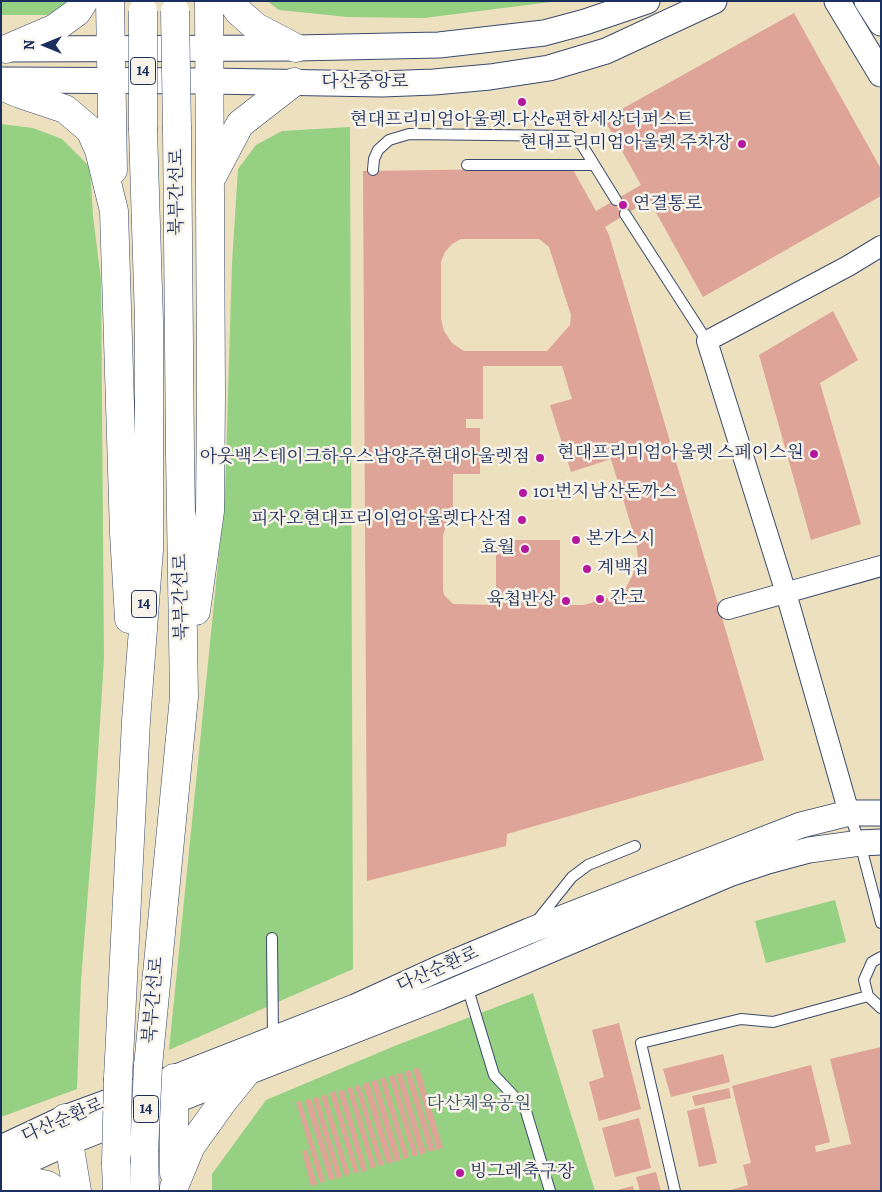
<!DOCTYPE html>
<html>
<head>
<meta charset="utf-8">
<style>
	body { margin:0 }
	#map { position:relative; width:882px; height:1192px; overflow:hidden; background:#ece0be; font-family:Alegreya,serif }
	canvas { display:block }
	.frame { position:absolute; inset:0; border:2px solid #1b2f5e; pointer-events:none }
	.north { position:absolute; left:20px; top:20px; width:50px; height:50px; -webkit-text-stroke:4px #f7f3e8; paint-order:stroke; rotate:270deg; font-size:14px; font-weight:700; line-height:20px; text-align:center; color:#1b2f5e }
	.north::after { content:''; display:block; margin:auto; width:18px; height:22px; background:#1b2f5e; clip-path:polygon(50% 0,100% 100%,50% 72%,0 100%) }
</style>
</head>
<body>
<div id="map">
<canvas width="882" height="1192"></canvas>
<div class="frame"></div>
<div class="north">N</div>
</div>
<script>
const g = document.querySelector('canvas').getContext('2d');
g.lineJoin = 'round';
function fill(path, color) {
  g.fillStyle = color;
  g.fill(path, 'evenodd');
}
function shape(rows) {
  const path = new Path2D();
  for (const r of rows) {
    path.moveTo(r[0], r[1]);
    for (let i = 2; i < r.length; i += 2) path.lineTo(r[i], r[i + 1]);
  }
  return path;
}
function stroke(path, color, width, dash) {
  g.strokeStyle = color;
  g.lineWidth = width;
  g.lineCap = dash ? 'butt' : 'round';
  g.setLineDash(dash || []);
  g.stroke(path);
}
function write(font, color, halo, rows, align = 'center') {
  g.font = font + ' Alegreya,"Noto Serif KR",serif';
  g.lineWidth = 5;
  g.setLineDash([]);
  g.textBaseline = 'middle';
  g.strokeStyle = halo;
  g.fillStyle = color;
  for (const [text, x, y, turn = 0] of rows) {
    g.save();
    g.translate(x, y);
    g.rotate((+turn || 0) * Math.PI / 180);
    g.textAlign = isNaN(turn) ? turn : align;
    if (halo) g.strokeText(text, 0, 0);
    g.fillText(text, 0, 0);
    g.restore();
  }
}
const green = shape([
	[1,1,74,1,47,15,1,15],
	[267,1,559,1,424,18,348,17,279,10],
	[1,124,33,128,62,139,90,167,93,216,101,280,104,658,95,802,81,981,77,1089,1,1117],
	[350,127,353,969,169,1050,225,494,232,263,238,169,256,145,282,131],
	[835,900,846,942,766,963,755,921],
	[533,993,595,1191,212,1191,212,1174,266,1100,397,1045]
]);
const building = shape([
	[794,13,881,169,881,196,703,297,649,200,605,227,609,235,764,760,507,834,506,846,367,881,363,171,572,168,596,211,641,185,604,119],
	[461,239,539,239,549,247,571,315,570,325,547,351,464,351,452,343,444,331,441,319,441,262,445,252,452,244],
	[483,366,562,366,572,399,550,405,571,472,611,459,636,542,638,558,633,574,625,590,618,595,584,605,560,605,560,540,496,540,496,605,453,604,444,595,443,589,443,535,453,507,453,474,480,474,480,428,466,428,466,419,483,419],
	[833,311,858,360,820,383,861,524,811,540,759,355],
	[619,1023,641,1109,599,1121,589,1082,604,1077,592,1030],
	[881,1047,881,1191,727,1191,748,1185,743,1165,751,1163,732,1086,811,1065,830,1142,815,1146,816,1152,851,1144,830,1059],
	[723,1054,730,1082,671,1097,663,1069],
	[419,1068,443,1148,437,1150,413,1069],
	[410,1070,435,1150,429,1152,405,1072],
	[402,1073,426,1153,420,1155,396,1074],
	[394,1075,418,1155,413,1157,389,1077],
	[385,1077,409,1157,404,1159,380,1079],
	[377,1080,401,1160,395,1162,371,1081],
	[369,1082,393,1162,387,1164,363,1084],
	[360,1085,384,1165,379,1166,355,1086],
	[352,1087,376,1167,371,1169,347,1088],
	[729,1088,731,1098,695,1106,692,1096],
	[344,1090,367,1170,362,1172,338,1091],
	[335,1091,359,1172,354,1173,330,1093],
	[326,1094,350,1174,345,1176,321,1096],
	[318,1097,342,1177,337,1179,313,1098],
	[311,1099,335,1179,329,1180,305,1100],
	[301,1101,325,1181,320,1183,296,1102],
	[704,1107,717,1163,699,1167,687,1111],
	[639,1118,651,1168,615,1177,602,1128],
	[307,1150,317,1184,311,1186,302,1151],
	[656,1172,661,1191,640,1191,636,1177],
	[633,1186,634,1191,618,1191,617,1190]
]);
const service = shape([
	[467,165,593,165],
	[373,170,374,159,378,150,389,140,409,134,570,136,582,145,616,200],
	[625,214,707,341],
	[849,814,860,843,881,923],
	[536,922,572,877,588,865,635,846],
	[272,938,273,1038],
	[881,957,872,962,864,980,868,996,881,1008],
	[467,986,494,1075,525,1108,550,1191],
	[675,1191,641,1043,741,1019,773,1022,868,996]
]);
const minor = shape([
	[728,609,881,566],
	[849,813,786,593,707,341,848,266,881,246]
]);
const tertiary = shape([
	[837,1,881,74],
	[867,1,881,23],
	[7,49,296,48,439,45,544,33,585,22,647,1],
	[1,80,210,81,382,84,434,82,490,77,549,68,606,51,714,1],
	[1,1148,65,1118,174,1078,355,1007,438,969,529,931,801,825,849,813,881,813],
	[1,1175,14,1167,69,1142,439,997,729,874,768,861,809,850,860,843,881,842]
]);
const trunk = shape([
	[110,1,113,170],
	[231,1,239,12,256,27,296,48],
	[6,49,55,28,77,12,84,1],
	[1,86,20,94,65,109,90,130,99,150,114,211,124,533,129,619],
	[213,175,240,124,294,82],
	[196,611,210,511,211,394,209,1],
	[148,1066,184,697,180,454,177,129],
	[118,1078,136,721,149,550,149,321,143,130],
	[65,1118,77,1191],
	[144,1152,145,1191],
	[116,1164,117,1191],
	[174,1173,174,1078],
	[1,1182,23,1180,47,1185,56,1191],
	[174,1191,174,1187,191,1146,221,1104,246,1073]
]);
const trunkBridge = shape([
	[143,11,143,130],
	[175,11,177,129],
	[144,1152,148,1066],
	[116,1164,118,1078]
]);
const markers = [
	[522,102,5,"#b5179e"],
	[742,144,5,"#b5179e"],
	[623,205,5,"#b5179e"],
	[814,454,5,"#b5179e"],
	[540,458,5,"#b5179e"],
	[523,493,5,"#b5179e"],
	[522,520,5,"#b5179e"],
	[576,540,5,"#b5179e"],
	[525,549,5,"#b5179e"],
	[587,569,5,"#b5179e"],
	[600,599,5,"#b5179e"],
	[566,601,5,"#b5179e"],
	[460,1173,5,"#b5179e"]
];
const shields = [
	[143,71,25],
	[144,604,25],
	[146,1109,25]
];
const shieldNames = [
	["14",143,71],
	["14",144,604],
	["14",146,1109]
];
const streetNames = [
	["다산중앙로",365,83],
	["북부간선로",178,192,-90],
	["북부간선로",182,597,-91],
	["다산순환로",438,970,-24],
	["북부간선로",154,1000,-85],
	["다산순환로",63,1121,-23]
];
const poiNames = [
	["현대프리미엄아울렛.다산e편한세상더퍼스트",522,121,"center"],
	["현대프리미엄아울렛 주차장",732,144],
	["연결통로",633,205,"left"],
	["현대프리미엄아울렛 스페이스원",804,454],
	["아웃백스테이크하우스남양주현대아울렛점",530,458],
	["101번지남산돈까스",533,493,"left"],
	["피자오현대프리이엄아울렛다산점",512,520],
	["본가스시",586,540,"left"],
	["효월",515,549],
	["계백집",597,569,"left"],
	["간코",610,599,"left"],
	["육첩반상",556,601],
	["빙그레축구장",470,1173,"left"]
];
const parkNames = [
	["다산체육공원",479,1105]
];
fill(green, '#96d083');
fill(building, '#dfa498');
stroke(service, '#3a4a6c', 12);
stroke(minor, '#3a4a6c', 22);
stroke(tertiary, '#3a4a6c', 27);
stroke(trunk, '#3a4a6c', 29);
stroke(service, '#fff', 10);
stroke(minor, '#fff', 20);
stroke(tertiary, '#fff', 25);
stroke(trunk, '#fff', 28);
stroke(trunkBridge, '#3a4a6c', 29, []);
stroke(trunkBridge, '#fff', 28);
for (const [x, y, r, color] of markers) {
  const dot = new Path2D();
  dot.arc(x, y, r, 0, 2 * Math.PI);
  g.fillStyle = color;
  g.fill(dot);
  stroke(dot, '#f7f3e8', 2);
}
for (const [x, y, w] of shields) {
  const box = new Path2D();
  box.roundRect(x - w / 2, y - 13.5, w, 27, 4);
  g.fillStyle = '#f7f3e8';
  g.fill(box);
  stroke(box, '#1b2f5e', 1);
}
write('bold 16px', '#1b2f5e', null, shieldNames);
write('18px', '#1b2f5e', '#f7f3e8', streetNames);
write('18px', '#1b2f5e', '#f7f3e8', poiNames, 'right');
write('18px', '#3a5767', '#f7f3e8', parkNames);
</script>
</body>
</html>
